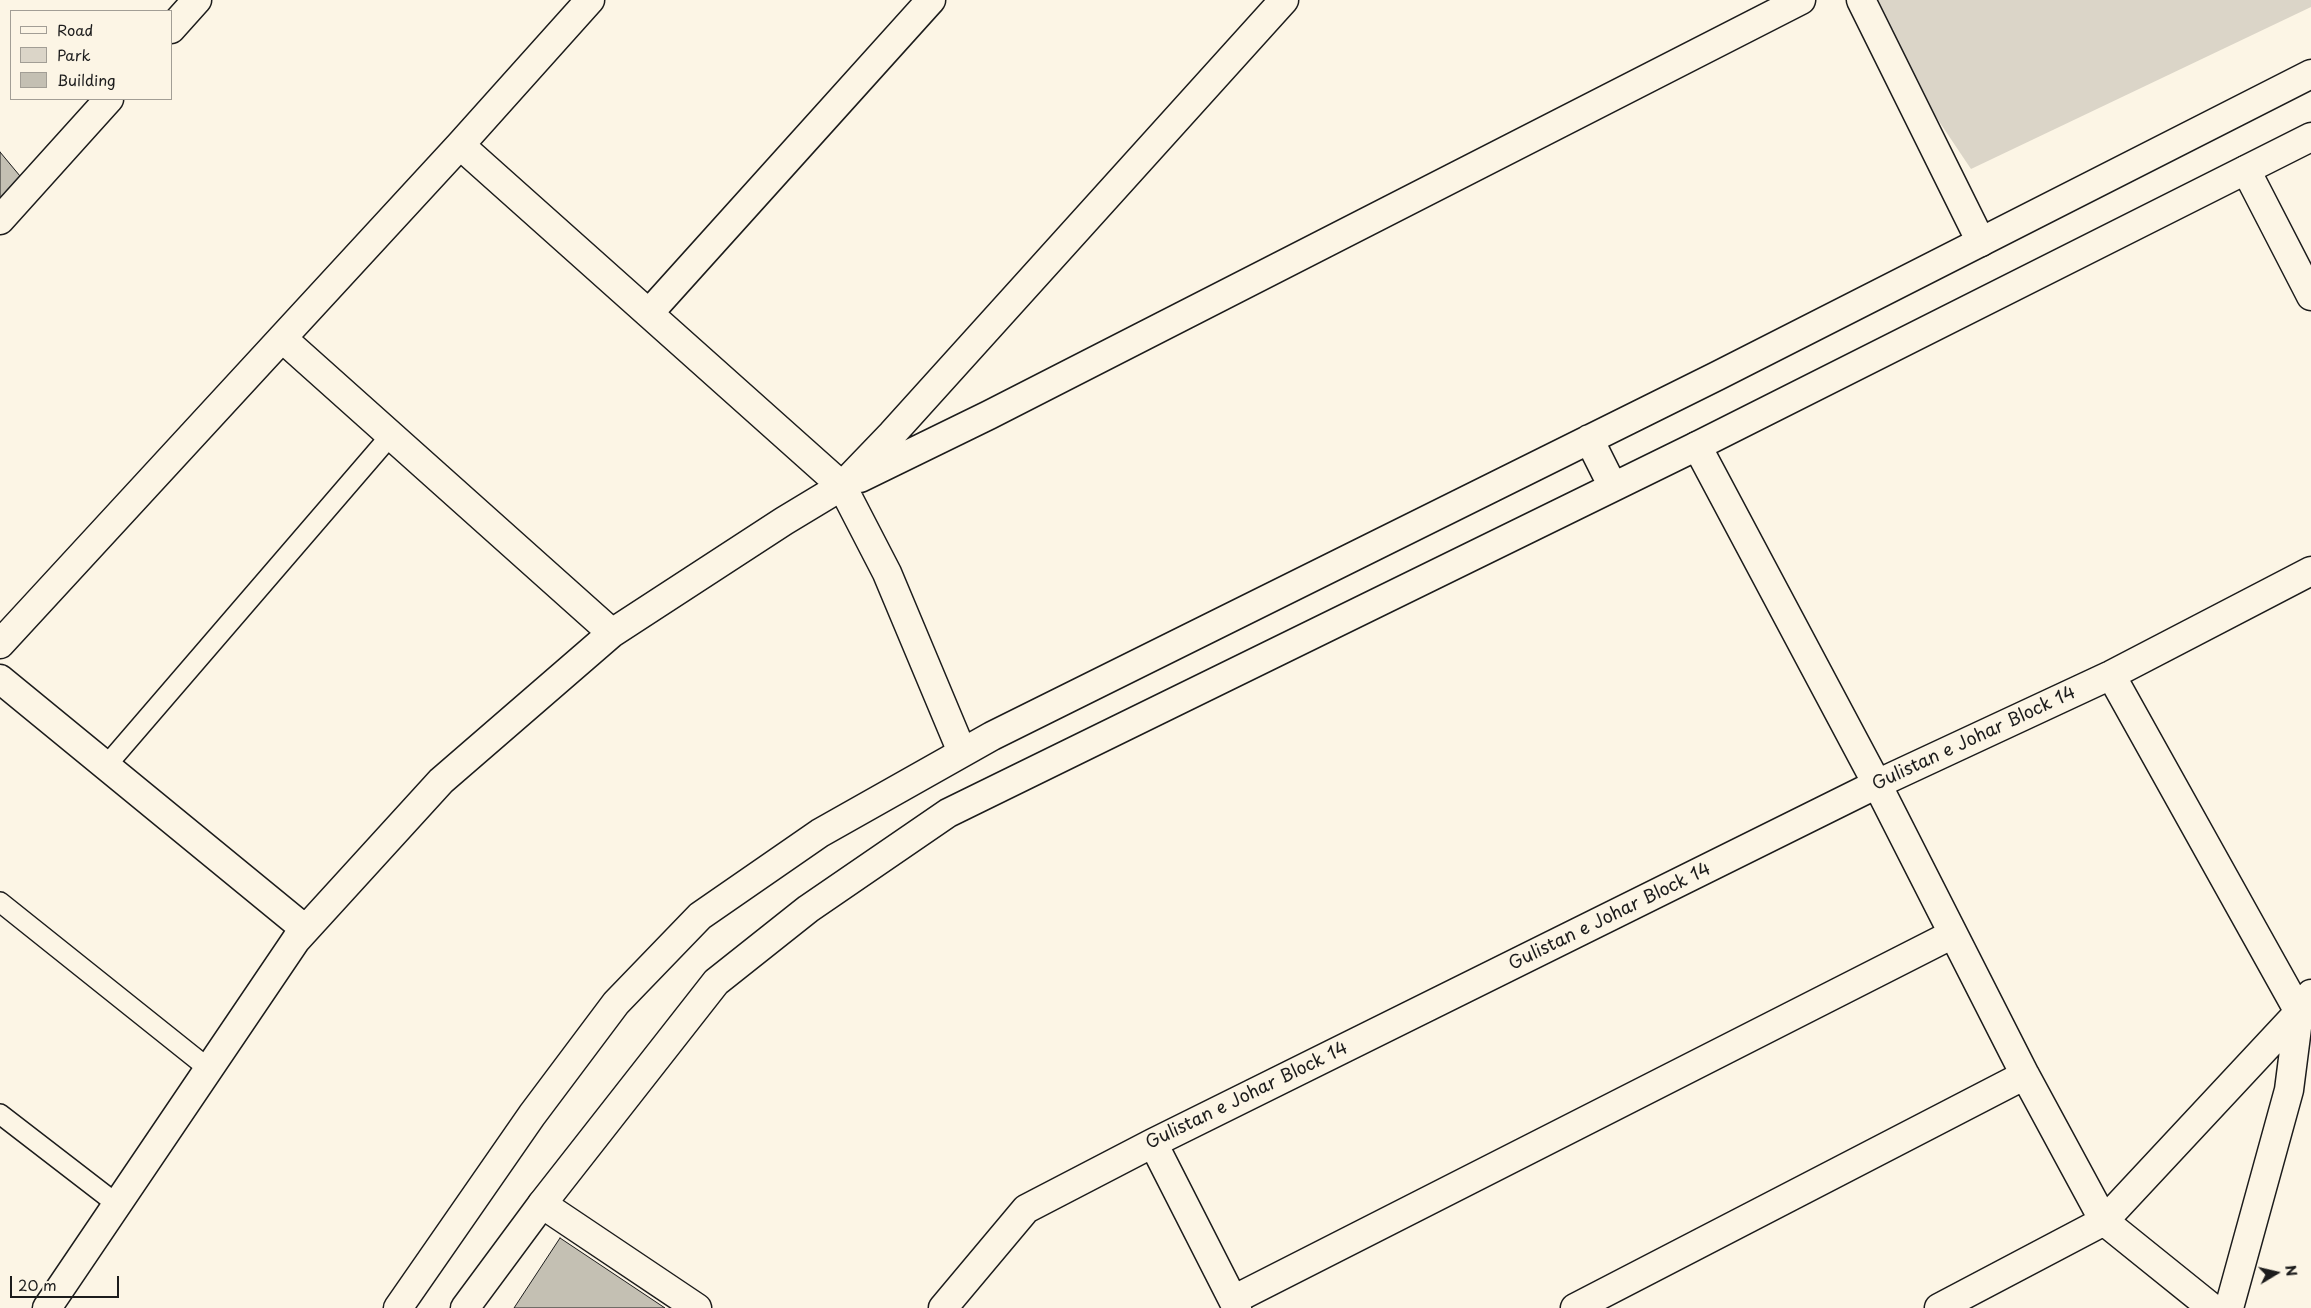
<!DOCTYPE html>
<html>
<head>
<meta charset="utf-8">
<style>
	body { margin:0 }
	#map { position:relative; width:2311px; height:1308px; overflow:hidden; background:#fcf5e5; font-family:"Playpen Sans",sans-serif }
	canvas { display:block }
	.legend { position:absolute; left:10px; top:10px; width:162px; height:90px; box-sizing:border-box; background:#fcf5e5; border:1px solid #a29e95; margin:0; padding:6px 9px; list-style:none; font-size:15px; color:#1c1c1c }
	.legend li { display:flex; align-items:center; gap:10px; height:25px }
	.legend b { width:25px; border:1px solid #a29e95 }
	.north { position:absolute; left:2251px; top:1248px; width:50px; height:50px; -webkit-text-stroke:4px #fcf5e5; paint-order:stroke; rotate:81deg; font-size:14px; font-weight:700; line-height:20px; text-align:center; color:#1c1c1c }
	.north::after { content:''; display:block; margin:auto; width:18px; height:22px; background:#1c1c1c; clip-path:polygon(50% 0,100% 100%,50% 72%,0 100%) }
	.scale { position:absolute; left:10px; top:1276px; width:109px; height:22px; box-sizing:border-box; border:2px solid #1c1c1c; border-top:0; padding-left:6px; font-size:15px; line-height:18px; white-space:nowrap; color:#1c1c1c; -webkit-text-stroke:4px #fcf5e5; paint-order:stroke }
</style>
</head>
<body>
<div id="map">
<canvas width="2311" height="1308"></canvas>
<ul class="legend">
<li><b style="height:6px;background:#fcf5e5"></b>Road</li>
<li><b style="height:14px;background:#dbd5c8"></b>Park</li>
<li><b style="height:14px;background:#c4c0b3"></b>Building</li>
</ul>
<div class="north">N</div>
<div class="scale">20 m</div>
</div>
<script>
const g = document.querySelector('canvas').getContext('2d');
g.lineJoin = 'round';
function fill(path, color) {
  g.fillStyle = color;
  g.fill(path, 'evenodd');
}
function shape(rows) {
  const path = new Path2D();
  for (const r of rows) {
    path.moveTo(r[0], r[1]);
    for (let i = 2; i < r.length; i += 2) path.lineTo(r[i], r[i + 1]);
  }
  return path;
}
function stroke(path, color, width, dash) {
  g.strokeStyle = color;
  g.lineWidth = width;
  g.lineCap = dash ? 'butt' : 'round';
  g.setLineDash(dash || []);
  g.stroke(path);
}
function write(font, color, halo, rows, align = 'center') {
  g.font = font + ' "Playpen Sans",sans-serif';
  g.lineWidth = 4.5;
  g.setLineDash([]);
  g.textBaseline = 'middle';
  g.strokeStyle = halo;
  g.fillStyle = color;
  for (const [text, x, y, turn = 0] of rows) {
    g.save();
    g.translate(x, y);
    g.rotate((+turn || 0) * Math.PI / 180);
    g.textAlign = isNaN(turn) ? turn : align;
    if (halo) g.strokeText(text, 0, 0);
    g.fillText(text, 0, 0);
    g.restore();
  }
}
const green = shape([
	[1860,0,2311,0,2311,7,1971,169,1871,20]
]);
const building = shape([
	[0,152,20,176,0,199,0,152],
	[560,1238,665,1308,514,1308,560,1238]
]);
const service = shape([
	[106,766,391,435],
	[0,902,209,1069],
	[0,1114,118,1205]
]);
const minor = shape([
	[1861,0,1981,242],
	[171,29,197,0],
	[460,145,842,486,887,573,962,752],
	[2246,170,2311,296],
	[0,220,109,99],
	[649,313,931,0],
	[282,338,612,633],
	[1697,446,1877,784,2025,1075,2104,1221,2212,1308],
	[860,478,989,415,1801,0],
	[0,644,460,145,590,0],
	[2111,675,2299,1012,2289,1090,2229,1308],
	[0,679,305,929],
	[1153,1143,1237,1308],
	[542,1204,697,1308],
	[1233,1300,1953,934],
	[47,1308,296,940,441,781,612,633,784,521,842,486,892,434,1284,0],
	[943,1308,1026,1209,1153,1143,1877,784,2111,675,2311,571],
	[1575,1308,2025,1075],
	[1939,1308,2104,1221,2299,1012,2311,994]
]);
const tertiary = shape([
	[1589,439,1613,487],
	[398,1308,532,1115,616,1003,700,916,820,833,992,736,1717,376,2311,74],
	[465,1308,542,1204,716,982,808,909,948,813,1697,446,2311,137]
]);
const streetNames = [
	["Gulistan e Johar Block 14",1974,739,-25],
	["Gulistan e Johar Block 14",1610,917,-26],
	["Gulistan e Johar Block 14",1247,1096,-26]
];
fill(green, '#dbd5c8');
fill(building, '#c4c0b3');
stroke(building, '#1c1c1c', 1);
stroke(service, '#1c1c1c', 22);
stroke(minor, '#1c1c1c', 31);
stroke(tertiary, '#1c1c1c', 31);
stroke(service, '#fcf5e5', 19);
stroke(minor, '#fcf5e5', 28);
stroke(tertiary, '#fcf5e5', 28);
write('18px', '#1c1c1c', '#fcf5e5', streetNames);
</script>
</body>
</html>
